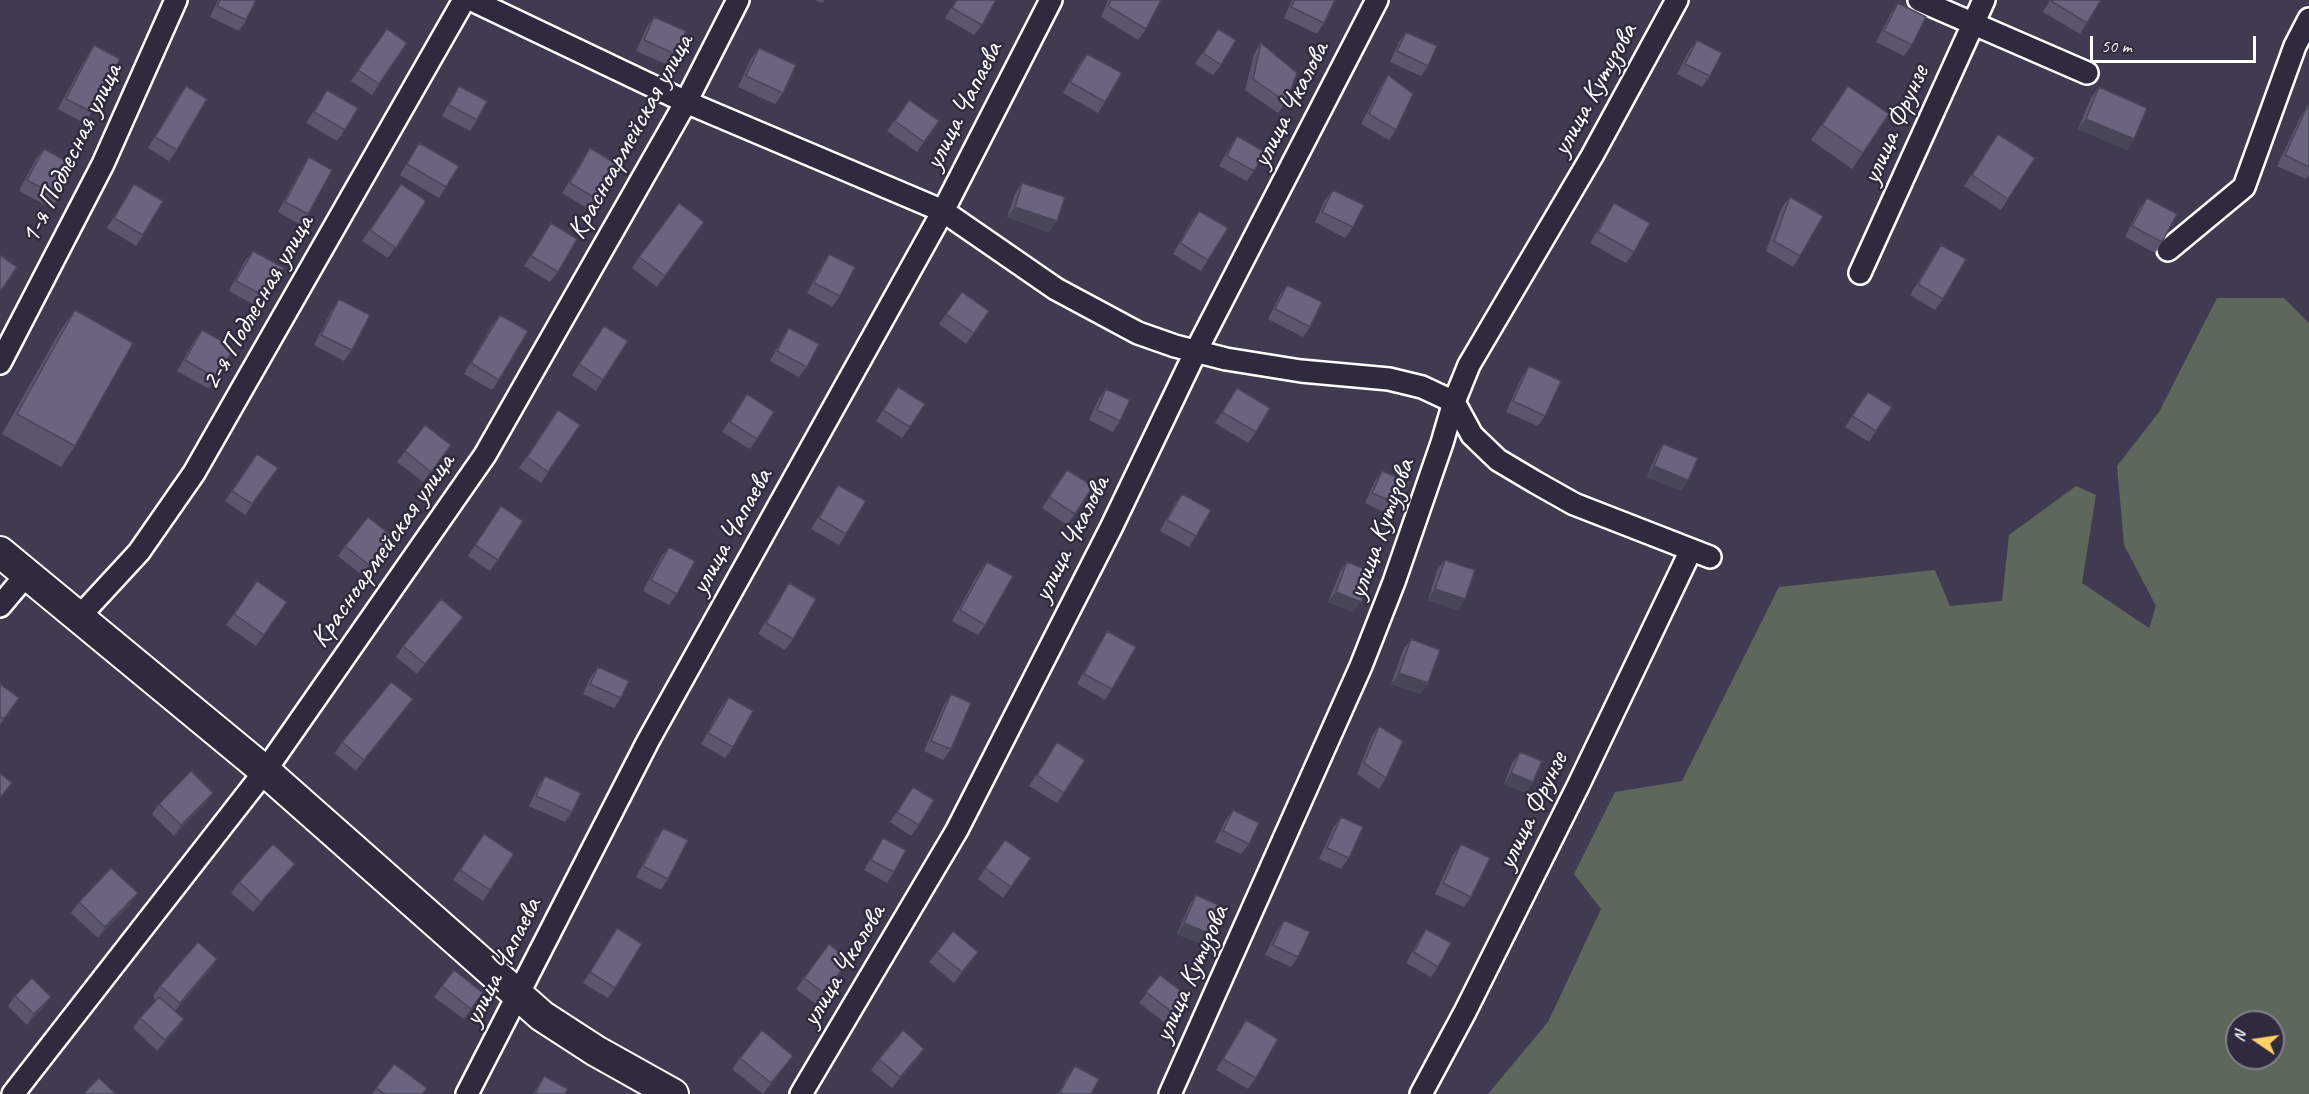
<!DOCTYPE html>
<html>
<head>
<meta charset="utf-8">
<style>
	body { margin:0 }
	#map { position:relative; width:2309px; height:1094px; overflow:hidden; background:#413b51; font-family:Caveat,sans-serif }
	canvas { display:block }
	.north { position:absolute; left:2225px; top:1010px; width:60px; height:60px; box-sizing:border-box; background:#2f2a3d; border:2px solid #827f8b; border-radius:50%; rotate:283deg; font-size:16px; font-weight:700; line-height:24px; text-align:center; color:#fff }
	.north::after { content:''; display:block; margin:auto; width:21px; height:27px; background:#ffd166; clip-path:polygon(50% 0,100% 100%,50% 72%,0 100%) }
	.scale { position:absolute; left:2090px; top:36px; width:166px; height:27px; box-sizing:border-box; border:3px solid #fff; border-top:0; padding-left:8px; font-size:18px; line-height:21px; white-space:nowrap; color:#fff; -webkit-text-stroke:4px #2f2a3d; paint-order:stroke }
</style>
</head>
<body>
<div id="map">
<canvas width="2309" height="1094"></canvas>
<div class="north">N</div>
<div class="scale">50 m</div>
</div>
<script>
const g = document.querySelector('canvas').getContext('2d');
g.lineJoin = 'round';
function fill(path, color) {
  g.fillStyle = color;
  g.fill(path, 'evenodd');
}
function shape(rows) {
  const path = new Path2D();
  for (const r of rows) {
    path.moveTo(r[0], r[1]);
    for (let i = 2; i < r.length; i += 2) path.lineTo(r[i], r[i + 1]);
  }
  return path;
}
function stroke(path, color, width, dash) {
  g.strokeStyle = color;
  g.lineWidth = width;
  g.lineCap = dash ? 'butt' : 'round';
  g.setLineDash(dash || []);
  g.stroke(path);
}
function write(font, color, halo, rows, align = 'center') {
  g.font = font + ' Caveat,sans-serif';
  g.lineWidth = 5;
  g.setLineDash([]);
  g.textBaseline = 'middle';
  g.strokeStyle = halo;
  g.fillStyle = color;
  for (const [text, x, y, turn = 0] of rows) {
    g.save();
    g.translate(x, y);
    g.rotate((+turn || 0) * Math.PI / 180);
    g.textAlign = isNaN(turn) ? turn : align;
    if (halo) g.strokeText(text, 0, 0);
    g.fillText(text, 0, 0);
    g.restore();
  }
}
const green = shape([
	[2217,298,2284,298,2309,323,2309,1094,1488,1094,1548,1022,1601,909,1574,874,1615,792,1682,781,1779,587,1935,570,1950,606,2002,601,2009,535,2076,486,2096,495,2082,583,2149,628,2156,606,2124,545,2117,466,2159,412],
	[2237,1022,2273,1022,2273,1058,2237,1058]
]);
const street = shape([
	[472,0,686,102,943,211,1056,289,1138,333,1175,346,1226,359,1301,371,1389,379,1422,387,1454,402,1472,435,1498,460,1535,482,1574,504,1710,557],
	[1919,0,2087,73],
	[2168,250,2244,187,2295,46,2309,19],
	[1860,273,1984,0],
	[0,363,103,164,176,0],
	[0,606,27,574],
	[79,617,139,552,194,473,464,0],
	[13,1094,265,771,485,455,686,102,738,0],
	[467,1094,648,741,943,211,1051,0],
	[801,1094,957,830,1111,528,1196,351,1377,0],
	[1170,1094,1361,666,1394,582,1442,443,1454,402,1469,365,1592,156,1677,0],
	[1421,1094,1465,1012,1578,786,1691,550]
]);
const secondary = shape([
	[0,552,265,771,542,1016,596,1051,673,1094]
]);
const wall = shape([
	[218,0,256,0,246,20,239,31,210,17],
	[815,0,825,0,822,3],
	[956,0,996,0,982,25,974,35,945,18],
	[1108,0,1161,0,1146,29,1138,40,1101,17],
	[1292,0,1335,0,1324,23,1317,34,1284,18],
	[2050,0,2101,0,2080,34,2043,12],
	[1898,3,1912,45,1904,56,1876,42,1891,13],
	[654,17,675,54,668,65,636,51,647,27],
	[387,29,407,43,372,95,351,81],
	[1218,29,1221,65,1213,75,1195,64],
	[1406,32,1428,66,1421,76,1390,62,1399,42],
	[1697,40,1710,76,1702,87,1677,74,1689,51],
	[1261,43,1286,102,1278,113,1245,90,1254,54],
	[94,45,92,112,84,123,58,109,87,56],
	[759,48,783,93,775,104,738,87,751,59],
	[1087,54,1105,102,1098,113,1063,93,1079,64],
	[1388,75,1396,130,1389,140,1361,124,1381,86],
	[186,86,177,150,169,161,148,148,178,97],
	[459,86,477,120,470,131,442,116,452,97],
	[1848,86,1889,114,1852,169,1811,140],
	[2099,87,2134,139,2127,150,2078,129,2091,98],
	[327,90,345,130,337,141,306,123],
	[909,100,939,121,917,152,887,131],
	[2308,105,2309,106,2309,175,2306,179,2277,166,2301,116],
	[1998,134,2008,199,2001,210,1964,186],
	[1237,136,1254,171,1247,181,1219,166,1230,147],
	[419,143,446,187,439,198,400,175,412,154],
	[590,148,600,201,592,211,562,193],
	[44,149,59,197,51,208,19,191,36,159],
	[309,157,308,214,301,225,278,212,302,168],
	[1022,183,1057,221,1049,232,1007,217,1015,194],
	[134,184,143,235,136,246,107,228,127,195],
	[401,184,426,201,388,258,362,241],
	[1333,190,1353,227,1345,238,1315,222,1325,200],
	[1790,197,1800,256,1793,267,1766,251,1782,207],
	[2147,198,2162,242,2155,253,2125,237,2139,209],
	[1614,203,1634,252,1626,263,1590,243,1607,214],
	[1199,211,1208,260,1201,271,1173,254,1191,221],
	[704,222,657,287,632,268,639,257],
	[551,223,558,272,550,282,524,266],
	[1941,245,1943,299,1935,310,1910,295,1934,255],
	[253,251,268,298,260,308,229,291,245,261],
	[829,254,840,296,832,307,807,293,822,265],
	[1287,285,1310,327,1303,337,1268,319,1280,295],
	[962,292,989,311,966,344,939,324],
	[339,299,352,350,344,361,314,345,332,310],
	[75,310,75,446,61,467,2,434,60,331],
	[500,315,499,380,492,390,464,374,492,325],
	[789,328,807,367,799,377,770,361,782,339],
	[202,330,216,378,209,389,177,371,194,341],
	[597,336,603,380,596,391,572,375],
	[1529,366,1545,416,1538,426,1506,412,1522,377],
	[898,387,910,427,902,438,876,421],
	[1237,388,1256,432,1248,443,1215,423],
	[1106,389,1120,421,1113,432,1089,420,1098,400],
	[1868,392,1876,431,1869,442,1845,427],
	[747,394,757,439,750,449,722,432],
	[558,410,580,425,541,483,519,468],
	[1663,444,1688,480,1681,491,1647,477,1656,455],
	[451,445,423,482,397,462,405,451],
	[257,454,278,468,245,515,225,501],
	[1067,470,1075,514,1067,525,1042,508],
	[1382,471,1400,505,1392,516,1365,503,1375,481],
	[838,485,846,534,839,545,811,529,831,496],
	[1182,494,1196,536,1189,547,1160,531,1174,505],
	[501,506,523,521,490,571,468,556],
	[392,536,362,575,338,556,345,546],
	[669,547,677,594,669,605,643,591,661,557],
	[1445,560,1465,599,1458,610,1428,600,1437,570],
	[987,562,985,625,978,635,952,621,979,572],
	[1347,562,1353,612,1328,602,1340,572],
	[257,581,287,602,256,646,226,625],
	[789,583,793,639,785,650,758,634,782,594],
	[463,617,417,674,396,657,403,646],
	[1107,631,1112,689,1105,700,1077,684,1100,642],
	[1411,639,1428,683,1421,694,1391,684,1403,650],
	[598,667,621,698,614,708,583,694,590,678],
	[0,684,19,698,0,725],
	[951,694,951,749,943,760,924,751,944,705],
	[729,697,733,747,725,758,701,744,721,707],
	[405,710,356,771,335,753,342,742],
	[1379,726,1386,778,1379,789,1357,774,1372,736],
	[1057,742,1064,793,1057,803,1029,786],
	[1520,752,1533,782,1526,793,1504,784,1512,763],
	[545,776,572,812,565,822,529,806,538,787],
	[913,787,919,825,911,836,890,822],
	[213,793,205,804,174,836,152,814,159,804],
	[1233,810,1249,844,1241,854,1215,842,1225,821],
	[1341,817,1349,858,1341,869,1319,859,1333,828],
	[663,828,668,879,661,890,636,877,656,838],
	[484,834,514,854,483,901,453,880],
	[883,838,894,872,887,883,864,870,876,849],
	[1005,840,1031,858,1003,898,978,879],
	[1461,844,1471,897,1464,907,1435,894,1453,855],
	[287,874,253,912,231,893,239,882],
	[138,893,130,904,98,938,71,913,79,902],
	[1196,895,1211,934,1204,945,1177,934,1189,906],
	[1284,920,1298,957,1291,967,1265,955,1277,931],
	[617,928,615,988,608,998,583,983],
	[1426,929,1438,967,1431,977,1406,963,1419,940],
	[937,952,978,952,954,983,929,962],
	[217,959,210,970,175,1011,184,1019,177,1030,157,1051,133,1028,140,1018,156,1000,153,997,160,986],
	[849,960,816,1004,796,989,804,978],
	[1160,975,1185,994,1164,1022,1139,1003],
	[442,986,483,993,464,1019,434,997],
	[15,996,44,1007,27,1025,8,1006],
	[1246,1020,1256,1078,1248,1089,1216,1070,1239,1031],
	[740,1058,785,1066,763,1094,732,1069],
	[879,1059,917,1059,892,1088,871,1070],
	[394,1064,423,1094,372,1094],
	[1075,1066,1091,1094,1058,1094,1067,1077],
	[544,1076,565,1094,533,1094]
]);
const shadedWall = shape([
	[2086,119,2134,139,2127,150,2078,129],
	[1015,207,1057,221,1049,232,1007,217],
	[1654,466,1688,480,1681,491,1647,477],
	[392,536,384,547,362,575,369,565],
	[1435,589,1465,599,1458,610,1428,600],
	[1336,592,1361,602,1353,612,1328,602],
	[1399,673,1428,683,1421,694,1391,684],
	[413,699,405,710,356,771,364,760],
	[1511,773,1533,782,1526,793,1504,784],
	[213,793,205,804,174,836,181,825],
	[295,864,287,874,253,912,261,902],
	[138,893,130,904,98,938,105,927],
	[1184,923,1211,934,1204,945,1177,934],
	[978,952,971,962,954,983,962,972],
	[217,959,210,970,172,1013,180,1003],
	[51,997,44,1007,27,1025,34,1014],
	[184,1019,177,1030,157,1051,165,1040],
	[924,1049,917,1059,892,1088,900,1077]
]);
const building = shape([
	[220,0,256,0,246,20,217,6,220,0],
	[957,0,996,0,982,25,952,8,957,0],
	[1111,0,1161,0,1146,29,1108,6,1111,0],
	[1295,0,1335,0,1324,23,1291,7,1295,0],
	[2051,0,2101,0,2087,23,2051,1,2051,0],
	[1898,3,1926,17,1912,45,1884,31,1898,3],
	[654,17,686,31,675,54,644,40,654,17],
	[387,29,407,43,379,84,358,70,387,29],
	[1218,29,1236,40,1221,65,1203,53,1218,29],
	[1406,32,1437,46,1428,66,1397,51,1406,32],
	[1697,40,1722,53,1710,76,1685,64,1697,40],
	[1261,43,1297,73,1286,102,1253,79,1261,43],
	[94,45,120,59,92,112,66,99,94,45],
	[759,48,796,65,783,93,746,76,759,48],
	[1087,54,1122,73,1105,102,1070,82,1087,54],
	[1388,75,1413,94,1396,130,1369,114,1388,75],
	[186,86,207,99,177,150,155,137,186,86],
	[459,86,487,101,477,120,449,105,459,86],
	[1848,86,1889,114,1863,153,1822,125,1848,86],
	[2099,87,2147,108,2134,139,2086,119,2099,87],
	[327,90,358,108,345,130,314,112,327,90],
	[909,100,939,121,924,142,895,121,909,100],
	[2308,105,2309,106,2309,167,2285,155,2308,105],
	[1998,134,2035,158,2008,199,1972,175,1998,134],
	[1237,136,1265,152,1254,171,1227,156,1237,136],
	[419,143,459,166,446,187,407,164,419,143],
	[590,148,620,166,600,201,570,183,590,148],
	[44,149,75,166,59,197,27,180,44,149],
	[309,157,332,170,308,214,285,202,309,157],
	[1022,183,1065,197,1057,221,1015,207,1022,183],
	[134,184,163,201,143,235,114,218,134,184],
	[401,184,426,201,396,248,370,230,401,184],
	[1333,190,1364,205,1353,227,1322,212,1333,190],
	[1790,197,1823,216,1800,256,1774,241,1790,197],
	[2147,198,2177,214,2162,242,2132,226,2147,198],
	[679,203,704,222,665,276,639,257,679,203],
	[1614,203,1650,223,1634,252,1598,232,1614,203],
	[1199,211,1228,228,1208,260,1180,243,1199,211],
	[551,223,577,239,558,272,531,256,551,223],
	[1941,245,1966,259,1943,299,1918,284,1941,245],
	[253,251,284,268,268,298,236,281,253,251],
	[829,254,855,267,840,296,814,283,829,254],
	[0,255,17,267,0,292,0,255],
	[1287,285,1322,302,1310,327,1275,309,1287,285],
	[962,292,989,311,974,333,946,314,962,292],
	[339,299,370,315,352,350,321,335,339,299],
	[75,310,133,343,75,446,17,414,75,310],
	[500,315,528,331,499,380,471,363,500,315],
	[604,326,628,341,603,380,579,364,604,326],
	[789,328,819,344,807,367,777,351,789,328],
	[202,330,234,348,216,378,185,360,202,330],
	[1529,366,1561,381,1545,416,1513,401,1529,366],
	[898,387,925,404,910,427,883,410,898,387],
	[1237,388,1270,408,1256,432,1222,412,1237,388],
	[1106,389,1130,400,1120,421,1097,410,1106,389],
	[1868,392,1892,407,1876,431,1852,416,1868,392],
	[747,394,774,412,757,439,730,422,747,394],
	[558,410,580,425,548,472,527,457,558,410],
	[425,425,451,445,431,472,405,451,425,425],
	[1663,444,1698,458,1688,480,1654,466,1663,444],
	[257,454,278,468,252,504,232,491,257,454],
	[1067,470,1093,486,1075,514,1049,497,1067,470],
	[1382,471,1410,483,1400,505,1372,493,1382,471],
	[838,485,866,501,846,534,819,518,838,485],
	[1182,494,1211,510,1196,536,1167,520,1182,494],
	[501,506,523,521,498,560,475,545,501,506],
	[368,517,392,536,369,565,345,546,368,517],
	[669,547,695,561,677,594,651,580,669,547],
	[1445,560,1475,570,1465,599,1435,589,1445,560],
	[987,562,1013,576,985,625,960,610,987,562],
	[1347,562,1373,572,1361,602,1336,592,1347,562],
	[257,581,287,602,264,635,234,614,257,581],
	[789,583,816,599,793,639,766,623,789,583],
	[441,599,463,617,425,664,403,646,441,599],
	[1107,631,1136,647,1112,689,1084,674,1107,631],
	[1411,639,1440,650,1428,683,1399,673,1411,639],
	[598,667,629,681,621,698,590,684,598,667],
	[391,682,413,699,364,760,342,742,391,682],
	[0,684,19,698,4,719,0,716,0,684],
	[951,694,971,703,951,749,931,741,951,694],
	[729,697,753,711,733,747,708,733,729,697],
	[1379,726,1403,741,1386,778,1364,763,1379,726],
	[1057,742,1085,760,1064,793,1037,775,1057,742],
	[1520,752,1542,761,1533,782,1511,773,1520,752],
	[191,771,213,793,181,825,159,804,191,771],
	[0,773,12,783,0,798,0,773],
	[545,776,581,793,572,812,536,796,545,776],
	[913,787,934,800,919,825,897,812,913,787],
	[1233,810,1259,823,1249,844,1223,831,1233,810],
	[1341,817,1363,827,1349,858,1327,848,1341,817],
	[663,828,688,840,668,879,643,866,663,828],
	[484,834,514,854,490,890,460,870,484,834],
	[883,838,906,850,894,872,871,860,883,838],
	[1005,840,1031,858,1011,887,985,868,1005,840],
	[273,844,295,864,261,902,239,882,273,844],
	[1461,844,1490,858,1471,897,1443,883,1461,844],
	[111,868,138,893,105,927,79,902,111,868],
	[1196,895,1223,907,1211,934,1184,923,1196,895],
	[1284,920,1310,932,1298,957,1273,945,1284,920],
	[617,928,642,944,615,988,590,972,617,928],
	[1426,929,1451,943,1438,967,1414,952,1426,929],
	[953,931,978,952,962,972,937,952,953,931],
	[198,942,217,959,180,1003,160,986,198,942],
	[829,944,849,960,824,993,804,978,829,944],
	[454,970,483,993,471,1009,442,986,454,970],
	[1160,975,1185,994,1172,1012,1146,992,1160,975],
	[32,978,51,997,34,1014,15,996,32,978],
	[159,997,184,1019,165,1040,140,1018,159,997],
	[1246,1020,1278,1039,1256,1078,1223,1059,1246,1020],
	[762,1030,793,1056,771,1083,740,1058,762,1030],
	[903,1030,924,1049,900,1077,879,1059,903,1030],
	[394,1064,427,1088,423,1094,385,1094,376,1088,394,1064],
	[1075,1066,1099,1079,1091,1094,1063,1094,1060,1092,1075,1066],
	[544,1076,568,1089,565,1094,535,1094,544,1076],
	[99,1078,116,1094,83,1094,99,1078]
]);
const streetNames = [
	["улица Кутузова",1595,90,-61],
	["улица Чкалова",1291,105,-63],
	["улица Чапаева",964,106,-63],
	["улица Фрунзе",1896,125,-66],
	["Красноармейская улица",631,137,-61],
	["1-я Подлесная улица",72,154,-64],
	["2-я Подлесная улица",258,303,-60],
	["улица Кутузова",1382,529,-70],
	["улица Чапаева",732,532,-61],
	["улица Чкалова",1072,539,-63],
	["Красноармейская улица",383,551,-55],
	["улица Фрунзе",1533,811,-64],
	["улица Чапаева",503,962,-63],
	["улица Чкалова",844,966,-59],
	["улица Кутузова",1192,974,-66]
];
fill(green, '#5e675b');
stroke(street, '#fff', 26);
stroke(secondary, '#fff', 34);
stroke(street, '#2f2a3d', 21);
stroke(secondary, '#2f2a3d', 30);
fill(wall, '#5b566d');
fill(shadedWall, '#4a4659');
fill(building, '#6a647f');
stroke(building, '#4a4659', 1.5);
write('28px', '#fff', '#2f2a3d', streetNames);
</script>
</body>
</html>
